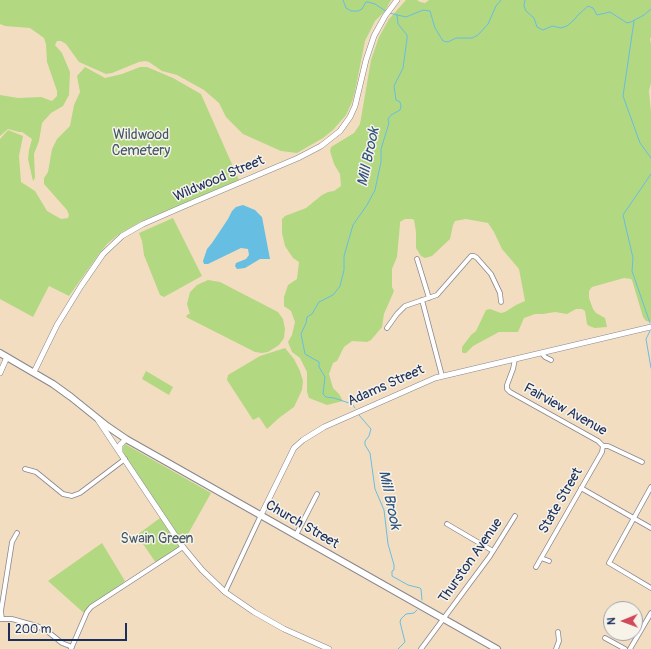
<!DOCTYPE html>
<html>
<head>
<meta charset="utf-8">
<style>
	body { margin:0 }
	#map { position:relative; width:651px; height:649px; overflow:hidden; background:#f3ddc0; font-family:Pangolin,sans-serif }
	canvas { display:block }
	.north { position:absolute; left:603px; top:601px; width:40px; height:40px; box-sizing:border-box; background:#f7f3e8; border:1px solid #9fa5b1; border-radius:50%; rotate:269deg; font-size:11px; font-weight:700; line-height:16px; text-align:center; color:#1b2f5e }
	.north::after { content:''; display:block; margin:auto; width:14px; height:18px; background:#d1495b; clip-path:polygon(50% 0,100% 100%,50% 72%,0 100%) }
	.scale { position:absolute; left:8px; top:623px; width:119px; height:18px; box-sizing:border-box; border:2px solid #1b2f5e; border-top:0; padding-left:5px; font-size:12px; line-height:14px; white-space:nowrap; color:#1b2f5e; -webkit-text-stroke:3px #f7f3e8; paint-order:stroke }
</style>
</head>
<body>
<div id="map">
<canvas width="651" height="649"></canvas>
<div class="north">N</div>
<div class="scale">200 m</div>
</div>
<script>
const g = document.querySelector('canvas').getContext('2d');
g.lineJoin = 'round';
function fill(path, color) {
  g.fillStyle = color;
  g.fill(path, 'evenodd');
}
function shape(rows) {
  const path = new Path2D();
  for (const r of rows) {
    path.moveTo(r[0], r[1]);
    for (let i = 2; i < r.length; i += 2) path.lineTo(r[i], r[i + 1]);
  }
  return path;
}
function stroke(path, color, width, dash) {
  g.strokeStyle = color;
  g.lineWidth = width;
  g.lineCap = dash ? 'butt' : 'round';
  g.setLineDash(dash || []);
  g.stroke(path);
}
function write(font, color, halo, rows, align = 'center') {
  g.font = font + ' Pangolin,sans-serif';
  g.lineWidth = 3;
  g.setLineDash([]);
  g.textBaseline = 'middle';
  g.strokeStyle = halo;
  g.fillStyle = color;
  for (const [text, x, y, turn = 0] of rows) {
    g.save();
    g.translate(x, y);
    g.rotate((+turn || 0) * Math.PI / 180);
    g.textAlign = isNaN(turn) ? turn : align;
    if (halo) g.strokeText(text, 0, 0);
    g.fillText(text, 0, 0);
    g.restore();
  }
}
const green = shape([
	[0,0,391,0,385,11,375,21,365,41,355,91,352,102,346,115,333,130,323,138,297,153,281,151,243,134,226,117,219,103,204,90,177,75,162,71,149,62,145,61,139,62,112,73,106,74,79,62,66,44,61,41,57,41,55,45,62,53,70,72,69,95,63,106,51,113,42,123,39,141,34,154,35,178,33,181,28,159,29,150,32,139,22,132,19,132,8,129,0,136,0,95,18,98,41,97,52,101,57,96,57,91,47,62,46,44,44,38,30,28,5,26,0,24],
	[406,0,417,0,420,2,425,3,429,0,651,0,651,37,650,39,651,44,651,83,649,91,651,112,651,322,646,321,643,317,632,280,631,279,624,278,592,287,589,291,589,298,593,309,596,313,605,318,607,327,595,328,589,326,587,324,585,311,582,309,576,309,567,314,555,312,543,314,535,314,524,318,518,332,499,332,473,346,466,353,463,353,462,352,462,347,471,335,476,331,486,310,490,309,501,313,505,312,516,305,525,301,519,269,502,249,494,232,488,223,466,219,455,221,453,225,450,239,432,256,425,258,421,256,416,248,416,232,414,220,412,219,405,219,400,222,400,224,397,257,392,269,392,287,394,291,384,314,382,327,371,340,367,342,352,341,344,347,337,361,333,363,329,374,333,388,339,394,343,401,327,405,309,398,307,392,307,372,300,358,292,352,288,342,292,335,295,322,291,311,284,306,284,297,288,285,297,279,299,262,293,258,285,246,282,233,282,219,285,216,306,208,322,195,328,192,334,191,341,186,340,174,334,164,330,151,331,147,354,133,360,124,371,60,379,37,389,19],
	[85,67,105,78,122,74,140,67,147,67,173,78,201,94,239,180,142,221,119,234,107,244,99,254,69,296,49,286,33,317,0,299,0,139,8,130,23,136,19,156,21,182,35,191,47,211,61,219,68,218,69,215,67,210,44,184,44,178,48,172,52,149,57,139,70,126,74,105,80,92,77,76],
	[173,218,202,276,164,297,160,295,144,255,142,241,139,233],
	[208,280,220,282,278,312,283,319,285,329,284,338,279,345,268,352,262,353,255,352,186,317,188,314,190,314,187,304,190,292,197,285],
	[285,348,294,359,300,371,303,381,302,390,294,407,279,418,267,429,259,417,253,420,227,380,228,375,260,356],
	[146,371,173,387,169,395,142,379],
	[125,444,211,493,183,543,125,455,122,449],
	[160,518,180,547,156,563,137,535],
	[102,543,125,581,88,609,85,614,48,581]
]);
const water = shape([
	[243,205,255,210,262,217,270,259,260,259,245,268,237,269,235,266,236,263,246,259,249,255,248,249,241,248,208,264,204,264,203,261,207,249,212,243,228,219,232,211,236,207]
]);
const stream = shape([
	[343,0,346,8,351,11,358,11,362,9,366,2,368,2,375,4,387,12],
	[525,0,524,6,526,11,534,18,537,27,543,30,552,26,561,28,567,26,574,20,578,15,588,6,593,8,597,15,610,12,627,23,631,22,644,15,651,9],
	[389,13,406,17,423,10,430,11,435,28,443,41,448,42,456,38,472,38,478,35,488,24,496,6,501,0],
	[634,21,623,96,640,143,651,158],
	[650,323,632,271,633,258,623,215,651,174],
	[650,331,646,339,651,368],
	[355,408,352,404,334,398,326,397,323,394,325,377,319,367,319,362,305,354,301,334,306,323,307,317,312,314,319,302,333,295,340,286,344,270,344,256,353,225,367,205,375,190,381,162,381,149,389,123,388,119,391,115,400,110,401,106,400,102,396,100,394,86,403,68,407,39,407,35,398,24,397,15],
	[359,415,371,429,369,436,365,441,365,445,370,453,375,489,384,510,388,544,394,565,394,570,392,571,392,576,408,585,420,588,421,589,422,600],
	[398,649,405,642,400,622,401,619,406,614,414,613,417,610]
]);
const minor = shape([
	[417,259,429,298],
	[422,300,442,376],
	[387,328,397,314,405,306,437,295,471,256,474,256,477,258,491,274,500,293,501,302],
	[542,353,545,357,551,360],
	[515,359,513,369,507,385,507,389,510,392,598,441,603,446,608,446,642,462],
	[25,469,36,472,63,494,72,496,80,493,125,459],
	[651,487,609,563,651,588],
	[581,488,651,528],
	[447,524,493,551],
	[296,535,317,494],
	[541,558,549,561],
	[536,567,602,452,603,446],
	[225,592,261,515],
	[0,619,12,619,37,626,47,631,62,643,72,647],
	[2,619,1,611,12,542,17,533],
	[605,638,625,649],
	[71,649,87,612,91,607,183,547],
	[421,649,490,556,515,516],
	[556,649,559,641,558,632],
	[630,649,651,613]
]);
const tertiary = shape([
	[34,372,57,325,81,286,103,254,122,236,143,224,182,207,298,158,321,146,340,131,350,117,355,106,366,60,374,36,385,16,397,0],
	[0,373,7,357],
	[98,420,183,547,202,570,225,592,254,612,284,629,329,649],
	[120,453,120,445,126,439],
	[261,515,294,448,303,440,324,427,435,378,651,327]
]);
const secondary = shape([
	[0,353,53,384,71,397,107,426,126,439,497,649]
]);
const parkNames = [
	["Wildwood",141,135],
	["Cemetery",141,151],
	["Swain Green",157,539]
];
const streetNames = [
	["Wildwood Street",219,179,-23],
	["Adams Street",386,386,-24],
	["Fairview Avenue",565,410,29],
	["State Street",561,501,-60],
	["Church Street",302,525,30],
	["Thurston Avenue",471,561,-55]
];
const waterNames = [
	["Mill Brook",369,157,-78],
	["Mill Brook",389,500,78]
];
fill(green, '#b3d882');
fill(water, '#66bee3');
stroke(stream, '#66bee3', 1);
stroke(minor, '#87868f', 5.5);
stroke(tertiary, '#87868f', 6);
stroke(secondary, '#87868f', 8);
stroke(minor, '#fff', 4);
stroke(tertiary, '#fff', 5);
stroke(secondary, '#fff', 6);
write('14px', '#415967', '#f7f3e8', parkNames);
write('14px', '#1b2f5e', '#f7f3e8', streetNames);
write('italic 15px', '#2e537f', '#f7f3e8', waterNames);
</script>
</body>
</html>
